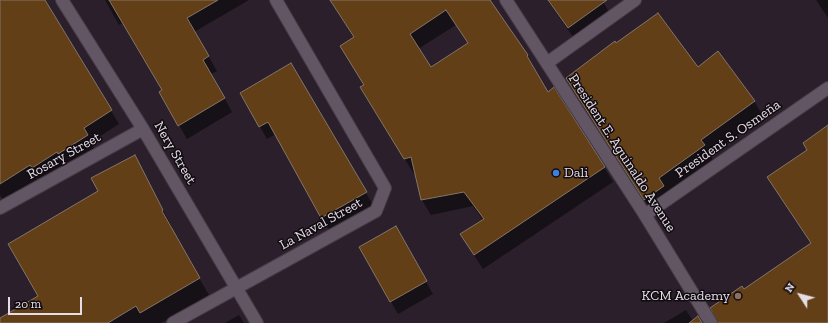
<!DOCTYPE html>
<html>
<head>
<meta charset="utf-8">
<style>
	body { margin:0 }
	#map { position:relative; width:828px; height:323px; overflow:hidden; background:#2a1f2b; font-family:"Zilla Slab",serif }
	canvas { display:block }
	.north { position:absolute; left:780px; top:275px; width:40px; height:40px; -webkit-text-stroke:3px #100b10; paint-order:stroke; rotate:306deg; font-size:11px; font-weight:700; line-height:16px; text-align:center; color:#e6dee6 }
	.north::after { content:''; display:block; margin:auto; width:14px; height:18px; background:#e6dee6; clip-path:polygon(50% 0,100% 100%,50% 72%,0 100%) }
	.scale { position:absolute; left:8px; top:297px; width:74px; height:18px; box-sizing:border-box; border:2px solid #e6dee6; border-top:0; padding-left:5px; font-size:12px; line-height:14px; white-space:nowrap; color:#e6dee6; -webkit-text-stroke:3px #100b10; paint-order:stroke }
</style>
</head>
<body>
<div id="map">
<canvas width="828" height="323"></canvas>
<div class="north">N</div>
<div class="scale">20 m</div>
</div>
<script>
const g = document.querySelector('canvas').getContext('2d');
g.lineJoin = 'round';
function fill(path, color) {
  g.fillStyle = color;
  g.fill(path, 'evenodd');
}
function shape(rows) {
  const path = new Path2D();
  for (const r of rows) {
    path.moveTo(r[0], r[1]);
    for (let i = 2; i < r.length; i += 2) path.lineTo(r[i], r[i + 1]);
  }
  return path;
}
function stroke(path, color, width, dash) {
  g.strokeStyle = color;
  g.lineWidth = width;
  g.lineCap = dash ? 'butt' : 'round';
  g.setLineDash(dash || []);
  g.stroke(path);
}
function write(font, color, halo, rows, align = 'center') {
  g.font = font + ' "Zilla Slab",serif';
  g.lineWidth = 3;
  g.setLineDash([]);
  g.textBaseline = 'middle';
  g.strokeStyle = halo;
  g.fillStyle = color;
  for (const [text, x, y, turn = 0] of rows) {
    g.save();
    g.translate(x, y);
    g.rotate((+turn || 0) * Math.PI / 180);
    g.textAlign = isNaN(turn) ? turn : align;
    if (halo) g.strokeText(text, 0, 0);
    g.fillText(text, 0, 0);
    g.restore();
  }
}
const shadow = shape([
	[0,0,44,0,119,124,91,142,95,150,41,181,39,178,3,200,0,195],
	[105,0,249,0,194,32,217,71,211,74,232,112,187,139,160,92,163,90,124,23,119,25],
	[330,0,489,0,528,56,548,93,604,167,613,182,483,269,461,235,483,220,473,206,431,215,422,200,416,173,414,174,370,103,354,38],
	[456,25,468,44,431,69,418,49],
	[547,0,602,0,613,19,578,44],
	[816,0,828,0,828,18],
	[291,65,373,205,329,230,276,134,267,139,241,94],
	[697,68,754,101,763,116,710,155,713,160,668,194,654,215,567,79],
	[828,127,828,323,719,323,744,291,811,244,768,177,808,150],
	[135,157,172,227,170,228,209,295,161,323,0,323,0,319,40,296,99,192],
	[395,228,433,294,398,314,360,248],
	[686,310,693,321,702,323,664,323],
	[239,315,244,323,225,323]
]);
const building = shape([
	[0,0,45,0,112,110,84,128,88,135,58,154,57,152,32,168,30,165,0,184,0,0],
	[109,0,218,0,187,18,209,56,203,60,225,98,178,126,159,92,162,90,109,0],
	[330,0,490,0,528,55,527,56,548,92,554,87,605,167,474,255,460,234,484,219,464,192,421,200,411,157,404,159,360,87,364,85,340,46,354,37,330,0],
	[446,10,468,43,431,67,410,34,446,10],
	[548,0,607,0,568,28,548,0],
	[658,13,698,67,718,51,755,101,701,140,705,145,659,178,664,186,644,200,566,78,615,41,616,43,658,13],
	[291,63,367,192,321,218,268,122,259,127,240,93,291,63],
	[828,125,828,323,718,323,710,308,742,286,744,289,811,243,767,177,807,150,803,143,828,125],
	[135,155,163,210,162,211,200,278,140,313,136,306,108,323,0,323,0,318,38,296,8,244,98,191,91,178,135,155],
	[396,226,427,281,390,302,359,247,396,226],
	[698,316,702,323,689,323,698,316]
]);
const street = shape([
	[62,0,143,129,257,323],
	[547,63,635,0],
	[0,208,143,129],
	[645,215,828,88],
	[173,323,376,211,385,188,276,0]
]);
const secondary = shape([
	[506,0,645,215,711,323]
]);
const markers = [
	[556,173,4,"#3f7fe0"],
	[738,296,4,"#8d6e63"]
];
const streetNames = [
	["President S. Osmeña",728,139,-35],
	["Nery Street",175,153,60],
	["President E. Aguinaldo Avenue",622,153,57],
	["Rosary Street",64,156,-29],
	["La Naval Street",321,224,-29]
];
const poiNames = [
	["Dali",564,173],
	["KCM Academy",730,296,"right"]
];
fill(shadow, '#0007');
fill(building, '#623f17');
stroke(building, '#847567', 1);
stroke(street, '#463b46', 14);
stroke(secondary, '#463b46', 14);
stroke(street, '#635664', 12);
stroke(secondary, '#635664', 12);
for (const [x, y, r, color] of markers) {
  const dot = new Path2D();
  dot.arc(x, y, r, 0, 2 * Math.PI);
  g.fillStyle = color;
  g.fill(dot);
  stroke(dot, '#100b10', 1.5);
}
write('14px', '#e6dee6', '#100b10', streetNames);
write('14px', '#e6dee6', '#100b10', poiNames, 'left');
</script>
</body>
</html>
